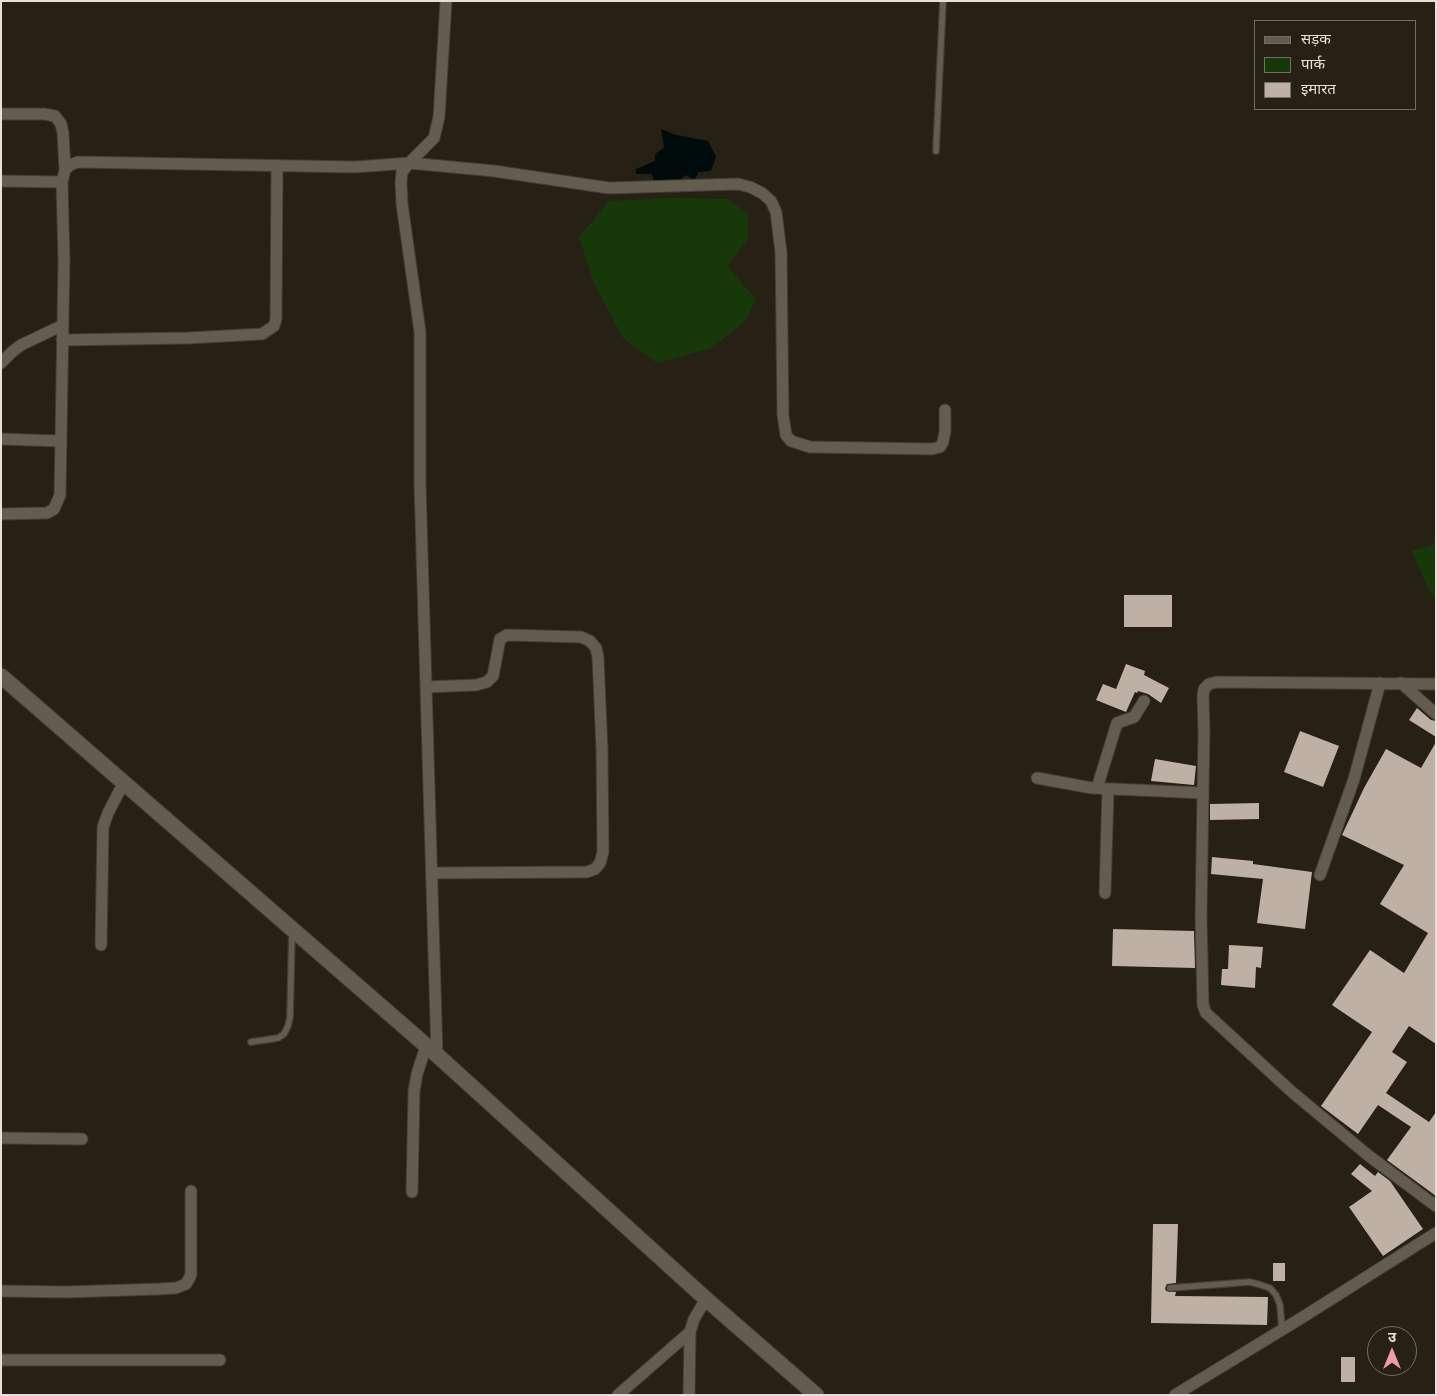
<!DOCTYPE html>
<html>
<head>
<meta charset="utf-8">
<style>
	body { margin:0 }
	#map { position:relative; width:1437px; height:1396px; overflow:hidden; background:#272015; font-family:Roboto,"Noto Sans Devanagari",sans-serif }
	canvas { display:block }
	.frame { position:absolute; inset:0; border:2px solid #e5e0d9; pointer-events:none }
	.legend { position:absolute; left:1254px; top:20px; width:162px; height:90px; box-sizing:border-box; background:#272015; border:1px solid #736d63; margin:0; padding:6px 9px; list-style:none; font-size:15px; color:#e5e0d9 }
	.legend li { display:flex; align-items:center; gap:10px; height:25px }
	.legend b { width:25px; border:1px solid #736d63 }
	.north { position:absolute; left:1367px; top:1326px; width:50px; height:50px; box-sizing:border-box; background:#272015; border:1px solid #736d63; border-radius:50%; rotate:0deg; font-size:14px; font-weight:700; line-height:20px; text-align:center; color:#e5e0d9 }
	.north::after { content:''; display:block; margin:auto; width:18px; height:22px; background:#f49aa3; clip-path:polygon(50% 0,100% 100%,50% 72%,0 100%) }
</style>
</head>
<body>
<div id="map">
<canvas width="1437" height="1396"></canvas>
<div class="frame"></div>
<ul class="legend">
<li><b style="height:6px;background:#645c4f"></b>सड़क</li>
<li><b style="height:14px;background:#173909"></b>पार्क</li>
<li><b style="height:14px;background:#beb0a5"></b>इमारत</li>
</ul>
<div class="north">उ</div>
</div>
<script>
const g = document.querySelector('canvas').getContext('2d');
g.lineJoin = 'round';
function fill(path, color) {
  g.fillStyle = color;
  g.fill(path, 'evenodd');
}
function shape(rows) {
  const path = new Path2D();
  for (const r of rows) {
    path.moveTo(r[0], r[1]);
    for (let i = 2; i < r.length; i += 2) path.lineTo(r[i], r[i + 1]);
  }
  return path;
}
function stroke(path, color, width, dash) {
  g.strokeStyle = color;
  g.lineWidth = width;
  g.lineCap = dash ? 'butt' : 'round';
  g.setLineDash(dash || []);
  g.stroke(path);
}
const green = shape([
	[671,198,726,199,748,213,748,239,727,266,756,299,746,320,712,348,657,363,623,338,593,281,579,237,609,201],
	[1436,517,1436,598,1432,596,1411,551,1434,545]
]);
const water = shape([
	[661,129,676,135,708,141,716,157,711,171,699,172,694,180,686,175,680,180,654,182,652,174,636,174,636,169,655,161,655,154,664,148]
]);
const building = shape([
	[1124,595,1172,595,1172,627,1124,627],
	[1126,664,1145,671,1144,675,1169,688,1161,703,1148,694,1138,691,1137,693,1135,692,1126,712,1096,700,1103,684,1116,689],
	[1417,708,1431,720,1436,721,1436,737,1409,720],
	[1300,731,1339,746,1323,787,1284,772],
	[1436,742,1436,1044,1409,1026,1392,1052,1407,1062,1386,1093,1429,1122,1436,1112,1436,1196,1387,1160,1411,1127,1378,1105,1358,1134,1321,1106,1372,1032,1332,1005,1370,950,1404,973,1428,933,1380,904,1404,865,1342,835,1364,788,1386,749,1421,768],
	[1155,759,1196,766,1194,785,1151,781],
	[1259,803,1259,819,1210,820,1210,804],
	[1212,857,1253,861,1253,864,1312,872,1305,929,1257,923,1263,879,1211,874],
	[1113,929,1194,931,1195,968,1112,966],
	[1229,945,1263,947,1261,968,1256,967,1255,988,1221,985,1222,969,1228,969],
	[1360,1164,1375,1176,1378,1172,1390,1181,1423,1229,1383,1256,1349,1207,1372,1191,1351,1174],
	[1153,1224,1178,1224,1176,1283,1167,1284,1165,1288,1166,1291,1176,1292,1175,1296,1268,1297,1267,1325,1151,1323],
	[1273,1263,1285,1263,1285,1281,1273,1281],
	[1341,1357,1355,1357,1355,1382,1341,1382]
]);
const lane = shape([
	[936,151,943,1],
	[251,1042,278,1038,284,1034,288,1026,290,1017,292,931],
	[1170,1288,1250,1282,1261,1285,1270,1288,1276,1295,1280,1305,1282,1329]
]);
const street = shape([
	[1,114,44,114,55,116,61,124,63,133,65,170],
	[1,181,62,182],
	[62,340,188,338,262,334,274,326,276,319,277,167],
	[1,363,12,352,21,345,63,325],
	[1,439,60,441],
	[1,514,47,513,54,509,60,495,64,260,62,182,65,170,70,165,78,162,355,167,409,163,494,171,609,188,738,184,750,187,762,193,771,201,776,212,781,252,783,415,786,435,791,441,810,447,932,449,940,447,943,442,945,432,945,410],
	[1401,683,1436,714],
	[1436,684,1217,682,1209,684,1204,689,1203,696,1204,731,1201,917,1203,1005,1206,1013,1292,1092,1369,1156,1436,1206],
	[426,687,476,685,487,682,493,676,500,639,507,635,581,637,590,641,596,648,598,657,602,750,603,852,600,863,595,869,587,872,432,873],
	[1037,778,1092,788,1203,793],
	[1097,788,1117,723,1134,717,1144,701],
	[1320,875,1354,779,1380,683],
	[1105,893,1108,790],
	[101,945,103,827,108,813,123,784],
	[437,1055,420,485,420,332,402,204,401,182,402,172,409,163,434,138,439,117,446,1],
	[1,1138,82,1139],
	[412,1192,414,1091,417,1074,426,1046],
	[1,1291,66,1292,159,1289,176,1288,186,1284,191,1275,191,1191],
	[1,1360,220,1360],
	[618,1395,690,1332],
	[689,1395,690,1332,694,1319,706,1299],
	[1175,1395,1303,1317,1436,1233]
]);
const secondary = shape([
	[1,676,437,1055,706,1299,816,1395]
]);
fill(green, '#173909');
fill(water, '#000b0c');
fill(building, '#beb0a5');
stroke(lane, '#433d36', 8);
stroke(street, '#433d36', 13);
stroke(secondary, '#433d36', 17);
stroke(lane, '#645c4f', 5.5);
stroke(street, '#645c4f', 11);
stroke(secondary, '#645c4f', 15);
</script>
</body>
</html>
